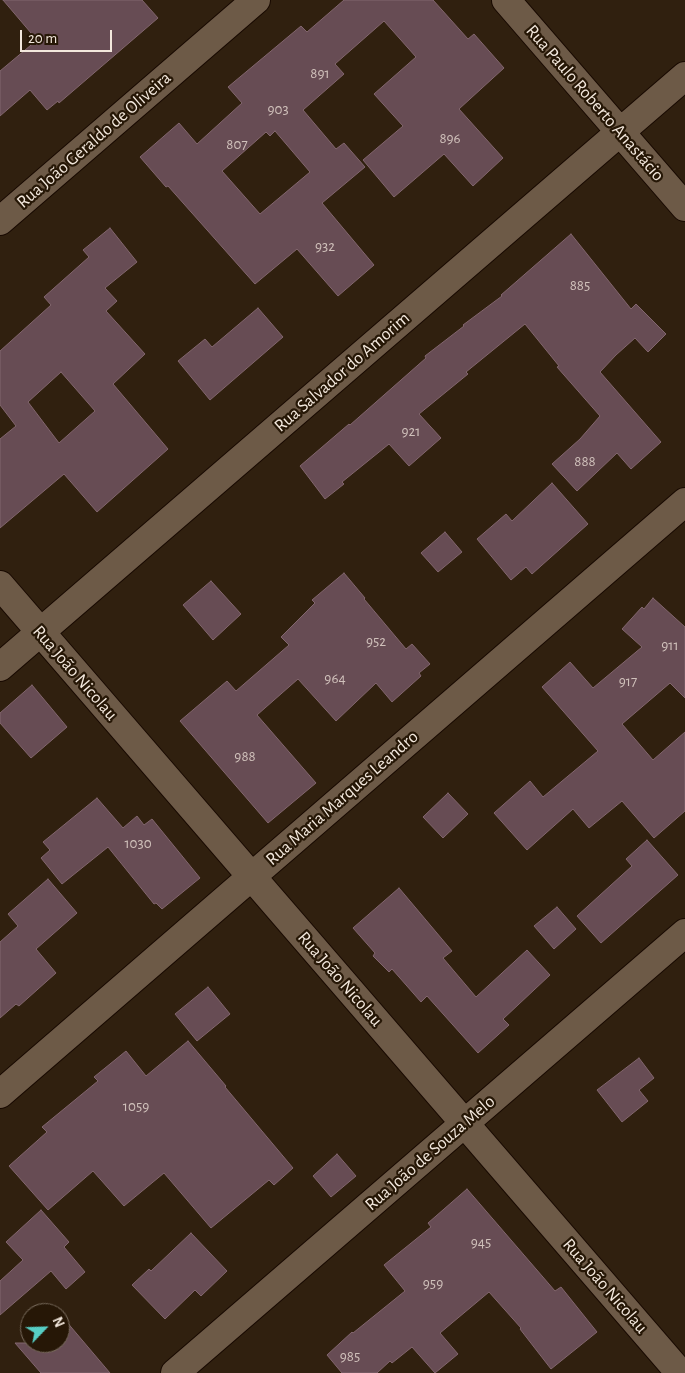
<!DOCTYPE html>
<html>
<head>
<meta charset="utf-8">
<style>
	body { margin:0 }
	#map { position:relative; width:685px; height:1373px; overflow:hidden; background:#30200f; font-family:"Alegreya Sans",sans-serif }
	canvas { display:block }
	.north { position:absolute; left:20px; top:1303px; width:50px; height:50px; box-sizing:border-box; background:#261706; border:1px solid #786b5c; border-radius:50%; rotate:66deg; font-size:14px; font-weight:700; line-height:20px; text-align:center; color:#f3e8dd }
	.north::after { content:''; display:block; margin:auto; width:18px; height:22px; background:#56cec4; clip-path:polygon(50% 0,100% 100%,50% 72%,0 100%) }
	.scale { position:absolute; left:20px; top:30px; width:92px; height:22px; box-sizing:border-box; border:2px solid #f3e8dd; border-top:0; padding-left:6px; font-size:15px; line-height:18px; white-space:nowrap; color:#f3e8dd; -webkit-text-stroke:4px #261706; paint-order:stroke }
</style>
</head>
<body>
<div id="map">
<canvas width="685" height="1373"></canvas>
<div class="north">N</div>
<div class="scale">20 m</div>
</div>
<script>
const g = document.querySelector('canvas').getContext('2d');
g.lineJoin = 'round';
function fill(path, color) {
  g.fillStyle = color;
  g.fill(path, 'evenodd');
}
function shape(rows) {
  const path = new Path2D();
  for (const r of rows) {
    path.moveTo(r[0], r[1]);
    for (let i = 2; i < r.length; i += 2) path.lineTo(r[i], r[i + 1]);
  }
  return path;
}
function stroke(path, color, width, dash) {
  g.strokeStyle = color;
  g.lineWidth = width;
  g.lineCap = dash ? 'butt' : 'round';
  g.setLineDash(dash || []);
  g.stroke(path);
}
function write(font, color, halo, rows, align = 'center') {
  g.font = font + ' "Alegreya Sans",sans-serif';
  g.lineWidth = 4.5;
  g.setLineDash([]);
  g.textBaseline = 'middle';
  g.strokeStyle = halo;
  g.fillStyle = color;
  for (const [text, x, y, turn = 0] of rows) {
    g.save();
    g.translate(x, y);
    g.rotate((+turn || 0) * Math.PI / 180);
    g.textAlign = isNaN(turn) ? turn : align;
    if (halo) g.strokeText(text, 0, 0);
    g.fillText(text, 0, 0);
    g.restore();
  }
}
const building = shape([
	[3,0,142,0,158,18,59,103,58,101,47,110,30,90,0,116,0,71,37,40,3,0],
	[344,0,433,0,468,39,474,34,504,68,459,109,503,158,473,186,444,154,394,197,363,160,403,126,374,94,416,57,384,21,335,64,344,74,303,110,336,149,344,143,365,167,322,203,374,265,338,296,297,249,255,284,168,186,166,187,140,157,179,123,197,144,242,103,228,87,301,26,307,32,344,0],
	[275,131,310,172,260,214,222,171,266,132,270,136,275,131],
	[110,228,137,262,105,288,117,301,106,311,145,354,113,384,168,449,97,512,64,474,0,528,0,439,16,426,0,405,0,351,51,305,44,297,89,257,83,250,110,228],
	[61,372,95,411,59,443,28,402,61,372],
	[571,234,631,309,636,304,666,334,648,352,635,338,616,355,600,372,661,442,631,469,617,453,577,491,552,464,580,439,600,416,557,367,559,366,525,324,466,372,468,374,419,414,441,438,409,466,389,444,342,482,344,484,325,499,300,466,349,424,350,425,426,358,425,356,464,326,463,325,502,296,501,295,571,234],
	[258,308,283,337,210,400,178,361,205,339,212,347,258,308],
	[552,483,588,524,532,574,526,567,511,580,477,539,506,514,512,521,552,483],
	[445,532,462,552,438,572,421,553,445,532],
	[344,573,365,598,364,599,406,649,412,644,430,664,419,673,421,676,392,702,376,683,336,721,298,679,257,715,316,783,268,823,180,721,227,681,236,691,289,645,281,637,315,603,312,600,344,573],
	[211,581,241,614,213,640,183,605,211,581],
	[653,598,685,627,685,698,670,683,622,724,653,760,685,732,685,811,654,838,622,801,589,828,573,809,527,850,494,813,530,781,543,797,598,751,542,687,570,662,593,688,642,647,622,629,642,607,644,609,653,598],
	[32,685,67,727,31,758,0,723,0,713,32,685],
	[448,793,468,814,443,838,423,817,448,793],
	[97,798,123,828,137,816,144,825,152,819,200,878,162,909,156,903,154,904,108,847,62,884,41,858,50,850,43,842,97,798],
	[647,840,678,875,601,943,577,916,632,866,626,859,647,840],
	[48,879,77,913,36,949,56,973,19,1006,16,1004,0,1018,0,942,18,926,8,914,48,879],
	[399,888,452,951,443,958,476,997,527,950,550,975,503,1019,509,1025,478,1053,427,996,421,1002,392,969,389,972,373,956,375,953,353,928,399,888],
	[557,907,576,929,554,949,534,926,557,907],
	[208,987,230,1014,197,1041,175,1014,208,987],
	[188,1041,226,1086,225,1087,293,1168,274,1185,269,1180,211,1228,164,1173,124,1206,93,1171,48,1210,9,1166,47,1132,42,1127,98,1081,94,1077,126,1051,146,1076,188,1041],
	[639,1058,654,1078,639,1090,648,1101,622,1122,597,1090,639,1058],
	[337,1154,356,1176,331,1197,313,1176,337,1154],
	[467,1189,555,1291,561,1287,597,1332,551,1369,520,1329,521,1328,489,1292,440,1333,458,1354,435,1373,412,1347,392,1363,390,1361,377,1373,342,1373,327,1355,352,1332,353,1333,405,1291,384,1265,431,1227,428,1223,467,1189],
	[41,1210,69,1242,64,1247,85,1272,66,1289,51,1271,0,1315,0,1281,23,1260,6,1242,41,1210],
	[191,1233,227,1271,201,1296,195,1290,165,1319,132,1285,149,1269,151,1271,191,1233],
	[60,1314,110,1373,41,1373,15,1343,60,1343,60,1314]
]);
const minor = shape([
	[506,0,685,207],
	[0,221,256,0],
	[0,585,680,1373],
	[0,667,685,76],
	[0,1094,685,502],
	[175,1373,685,933]
]);
const numberNames = [
	["891",320,73],
	["903",278,109],
	["896",450,138],
	["807",237,144],
	["932",325,246],
	["885",580,285],
	["921",411,431],
	["888",585,461],
	["952",376,641],
	["911",670,645],
	["964",335,678],
	["917",628,681],
	["988",245,756],
	["1030",138,843],
	["1059",136,1106],
	["945",481,1242],
	["959",433,1283],
	["985",350,1356]
];
const streetNames = [
	["Rua Paulo Roberto Anastácio",595,103,49],
	["Rua João Geraldo de Oliveira",94,140,-41],
	["Rua Salvador do Amorim",342,372,-41],
	["Rua João Nicolau",75,673,49],
	["Rua Maria Marques Leandro",342,798,-41],
	["Rua João Nicolau",340,979,49],
	["Rua João de Souza Melo",430,1153,-41],
	["Rua João Nicolau",605,1286,49]
];
fill(building, '#674c54');
stroke(building, '#82666e', 1);
stroke(minor, '#180900', 30);
stroke(minor, '#6d5a47', 28);
write('15px', '#d0c1bb', null, numberNames);
write('18px', '#f3e8dd', '#261706', streetNames);
</script>
</body>
</html>
